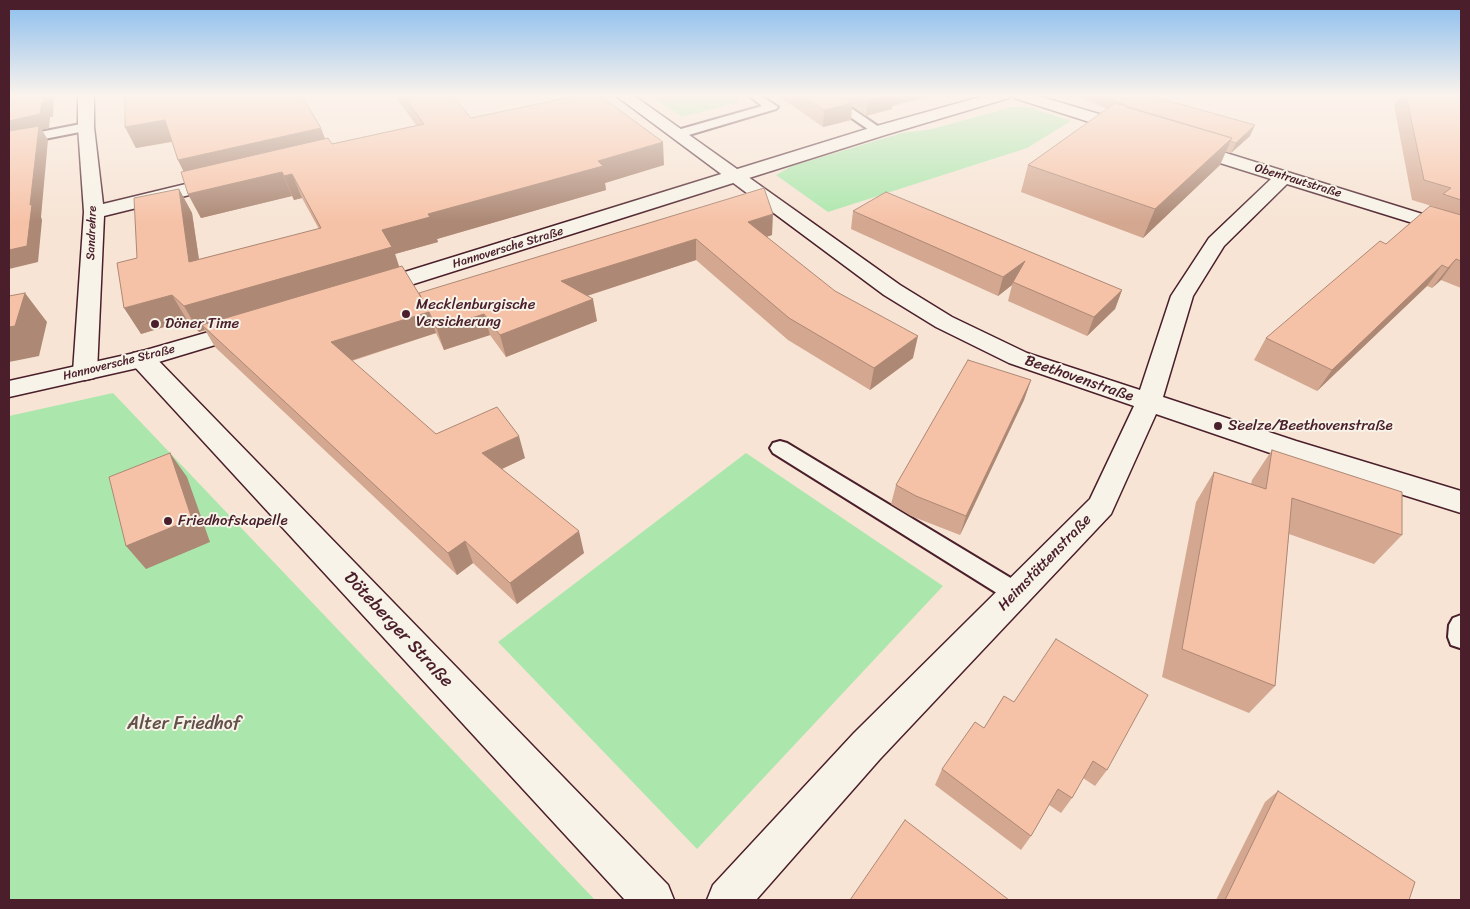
<!DOCTYPE html>
<html>
<head>
<meta charset="utf-8">
<style>
	body { margin:0 }
	#map { position:relative; width:1470px; height:909px; overflow:hidden; background:#f7e4d4; font-family:Sriracha,sans-serif }
	canvas { display:block }
	.frame { position:absolute; inset:0; border:10px solid #4a1f2b; pointer-events:none }
</style>
</head>
<body>
<div id="map">
<canvas width="1470" height="909"></canvas>
<div class="frame"></div>
</div>
<script>
const g = document.querySelector('canvas').getContext('2d');
g.lineJoin = 'round';
function fill(path, color) {
  g.fillStyle = color;
  g.fill(path, 'evenodd');
}
function shape(rows) {
  const path = new Path2D();
  for (const r of rows) {
    path.moveTo(r[0], r[1]);
    for (let i = 2; i < r.length; i += 2) path.lineTo(r[i], r[i + 1]);
  }
  return path;
}
function stroke(path, color, width, dash) {
  g.strokeStyle = color;
  g.lineWidth = width;
  g.lineCap = dash ? 'butt' : 'round';
  g.setLineDash(dash || []);
  g.stroke(path);
}
function write(font, color, halo, rows, align = 'center') {
  g.font = font + ' Sriracha,sans-serif';
  g.lineWidth = 4;
  g.setLineDash([]);
  g.textBaseline = 'middle';
  g.strokeStyle = halo;
  g.fillStyle = color;
  for (const [text, x, y, turn = 0] of rows) {
    g.save();
    g.translate(x, y);
    g.rotate((+turn || 0) * Math.PI / 180);
    g.textAlign = isNaN(turn) ? turn : align;
    if (halo) g.strokeText(text, 0, 0);
    g.fillText(text, 0, 0);
    g.restore();
  }
}
const green = shape([
	[648,95,733,95,740,102,682,117],
	[1011,107,1029,107,1071,121,1027,148,828,212,776,175,792,166,902,133,932,129],
	[113,393,595,900,9,900,9,416],
	[746,453,943,586,697,849,498,642]
]);
const service = shape([
	[748,95,760,95,778,107,776,109,682,137,674,137,672,134,674,131,762,106,748,95],
	[820,95,832,95,885,131,883,134,875,134,821,97,820,95],
	[86,123,92,127,90,130,9,146,9,138,86,123],
	[780,441,787,443,1024,586,1028,593,1024,600,1016,603,1008,600,773,453,770,448,773,443,780,441],
	[1461,615,1461,647,1460,648,1451,645,1448,637,1449,625,1453,618,1461,615]
]);
const minor = shape([
	[78,95,94,95,94,127,103,204,223,175,230,177,232,181,230,185,104,216,97,372,94,378,85,380,76,378,73,372,84,212,78,127,78,95],
	[615,95,633,95,900,285,952,317,1027,353,1140,390,1171,296,1209,238,1271,179,1182,151,1179,147,1182,143,1188,142,1194,143,1461,226,1461,238,1287,184,1224,246,1193,296,1163,397,1296,441,1461,491,1461,513,1276,455,1156,414,1111,514,880,759,756,900,707,900,713,885,854,733,1090,499,1134,406,1009,363,936,327,884,295,615,95],
	[1012,95,1035,95,1136,125,1138,129,1136,133,1124,133,1014,98,1012,95],
	[142,351,151,353,668,885,674,900,625,900,133,365,130,359,133,353,142,351]
]);
const tertiary = shape([
	[987,95,1011,95,1009,98,885,135,382,294,374,296,366,294,363,289,366,284,873,127,987,95],
	[247,321,255,323,259,328,255,333,142,367,9,397,9,381,139,352,247,321]
]);
const wall = shape([
	[125,95,309,95,302,96,325,139,332,144,416,125,394,95,452,95,471,118,664,165,605,183,606,190,437,239,438,242,395,254,399,267,420,295,764,188,772,235,766,237,913,358,870,390,788,340,696,260,587,296,597,321,506,357,490,335,444,350,436,333,352,361,436,434,525,458,502,469,584,553,517,604,473,563,457,575,215,347,205,330,199,332,187,320,141,334,137,258,179,189,192,213,199,259,319,229,302,198,294,200,292,196,201,218,188,194,184,172,178,160,172,142,136,148,125,127],
	[777,95,934,95,892,106,892,109,866,116,852,106,851,120,823,127],
	[1075,95,1156,95,1156,97,1250,136,1231,153,1225,152,1220,165,1143,238,1021,192,1028,165,1107,109],
	[1401,95,1461,95,1461,288,1441,280,1432,288,1427,286,1317,391,1254,360,1266,338,1386,244,1435,207,1412,200,1394,105],
	[853,211,1122,290,1115,309,1087,336,1008,301,1012,285,998,296,851,229],
	[1031,380,1024,400,960,535,911,516,891,504,896,485],
	[1272,450,1402,535,1374,564,1289,534,1275,686,1249,713,1162,677,1196,502,1214,472,1251,484,1252,480],
	[1004,696,1107,770,1095,786,1083,778,1072,798,1061,813,1049,805,1031,836,1021,850,935,785,942,769,984,728],
	[1278,791,1409,900,1216,900,1265,802]
]);
const shadedWall = shape([
	[45,95,54,95,53,117,50,117,49,128,42,130,48,140,41,217,42,220,38,262,9,269,9,250,30,205,9,138,9,121,42,103],
	[888,95,934,95,892,106,892,109,866,116,868,100],
	[852,103,851,120,823,127,824,110],
	[165,120,175,141,136,148,125,127],
	[1255,125,1250,136,1231,153,1236,143],
	[321,128,329,149,189,182,178,160],
	[1232,138,1220,165,1143,238,1155,209],
	[663,142,664,165,605,183,606,190,437,239,438,242,395,254,401,272,202,325,205,330,199,332,184,306,382,230,428,214,598,161],
	[282,172,292,196,201,218,188,194],
	[292,174,302,198,294,200,284,176],
	[179,189,192,213,203,287,189,262],
	[773,214,772,235,747,243,748,222],
	[696,239,696,260,565,303,561,281],
	[1456,259,1441,280,1432,288,1448,268],
	[1025,261,1013,282,1012,285,998,296,1003,277],
	[1442,265,1427,286,1317,391,1332,370],
	[1122,290,1115,309,1087,336,1094,317],
	[25,293,47,322,39,356,9,362,9,327],
	[172,295,187,320,141,334,124,308],
	[593,299,597,321,506,357,500,335],
	[429,312,436,333,340,364,331,342],
	[484,314,490,335,444,350,437,329],
	[918,336,913,358,870,390,874,368],
	[1031,380,1024,400,960,535,966,516],
	[519,436,525,458,489,475,482,453],
	[170,453,187,477,210,542,146,569,126,546],
	[579,531,584,553,517,604,510,583],
	[465,541,473,563,457,575,448,553]
]);
const building = shape([
	[9,95,45,95,44,102,42,103,40,114,9,121,9,95],
	[125,95,301,95,321,128,178,160,165,120,125,127,125,95],
	[403,95,452,95,471,118,580,95,599,95,663,142,598,161,603,166,428,214,430,217,382,230,392,247,184,306,172,295,124,308,117,263,137,258,134,198,179,189,189,262,321,228,292,174,284,176,282,172,188,194,181,172,328,138,332,144,424,124,403,95],
	[801,95,839,95,852,103,824,110,801,95],
	[860,95,888,95,868,100,860,95],
	[1101,95,1156,95,1157,96,1155,97,1255,125,1236,143,1230,141,1232,138,1126,107,1127,106,1101,95],
	[1406,95,1461,95,1461,200,1443,194,1451,188,1424,180,1406,95],
	[1115,103,1232,138,1155,209,1028,165,1115,103],
	[39,126,30,205,32,204,27,246,9,250,9,131,39,126],
	[764,188,773,214,748,222,835,291,918,336,874,368,789,318,696,239,561,281,593,299,500,335,484,314,437,329,429,312,331,342,436,434,497,407,519,436,482,453,579,531,510,583,465,541,448,553,202,325,402,266,422,299,419,293,764,188],
	[886,192,1122,290,1094,317,1013,282,1025,261,1003,277,853,211,886,192],
	[1430,206,1461,215,1461,261,1456,259,1448,268,1442,265,1332,370,1266,338,1380,241,1386,244,1430,206],
	[25,293,15,326,9,327,9,296,25,293],
	[968,360,1031,380,966,516,916,496,896,485,968,360],
	[1272,450,1402,492,1402,535,1292,498,1275,686,1182,649,1214,472,1266,489,1272,450],
	[170,453,192,519,126,546,109,477,170,453],
	[1056,639,1148,695,1107,770,1093,761,1072,798,1058,789,1031,836,942,769,975,722,984,728,1004,696,1014,702,1056,639],
	[1278,791,1415,882,1409,900,1225,900,1278,791],
	[905,820,1009,900,850,900,905,820]
]);
const markers = [
	[406,314,5,"#4a1f2b"],
	[155,324,5,"#4a1f2b"],
	[1218,426,5,"#4a1f2b"],
	[168,521,5,"#4a1f2b"]
];
const farStreetnames = [
	["Obentrautstraße",1298,181,17],
	["Sandrehre",92,233,-88],
	["Hannoversche Straße",508,248,-17],
	["Hannoversche Straße",119,363,-14]
];
const poiNames = [
	["Mecklenburgische",416,305],
	["Versicherung",416,322],
	["Döner Time",165,324],
	["Seelze/Beethovenstraße",1228,426],
	["Friedhofskapelle",178,521]
];
const streetNames = [
	["Beethovenstraße",1079,379,19],
	["Heimstättenstraße",1045,563,-46]
];
const nearStreetnames = [
	["Döteberger Straße",398,630,47]
];
const nearParknames = [
	["Alter Friedhof",184,724]
];
fill(green, '#abe7ac');
stroke(service, '#4a1f2b', 4);
stroke(minor, '#4a1f2b', 3);
stroke(tertiary, '#4a1f2b', 3);
fill(service, '#f7f3e8');
fill(minor, '#f7f3e8');
fill(tertiary, '#f7f3e8');
fill(wall, '#d4a790');
fill(shadedWall, '#ac8875');
fill(building, '#f6c2a7');
stroke(building, '#ac8875', 1);
const sky = g.createLinearGradient(0, 0, 0, 222);
sky.addColorStop(0, '#8abeee');
sky.addColorStop(0.43, '#fbf3ec');
sky.addColorStop(1, '#fbf3ec00');
g.fillStyle = sky;
g.fillRect(0, 0, 1470, 222);
for (const [x, y, r, color] of markers) {
  const dot = new Path2D();
  dot.arc(x, y, r, 0, 2 * Math.PI);
  g.fillStyle = color;
  g.fill(dot);
  stroke(dot, '#f7f3e8', 2);
}
write('12px', '#4a1f2b', '#f7f3e8', farStreetnames);
write('15px', '#4a1f2b', '#f7f3e8', poiNames, 'left');
write('15px', '#4a1f2b', '#f7f3e8', streetNames);
write('18px', '#4a1f2b', '#f7f3e8', nearStreetnames);
write('18px', '#62514b', '#f7f3e8', nearParknames);
</script>
</body>
</html>
